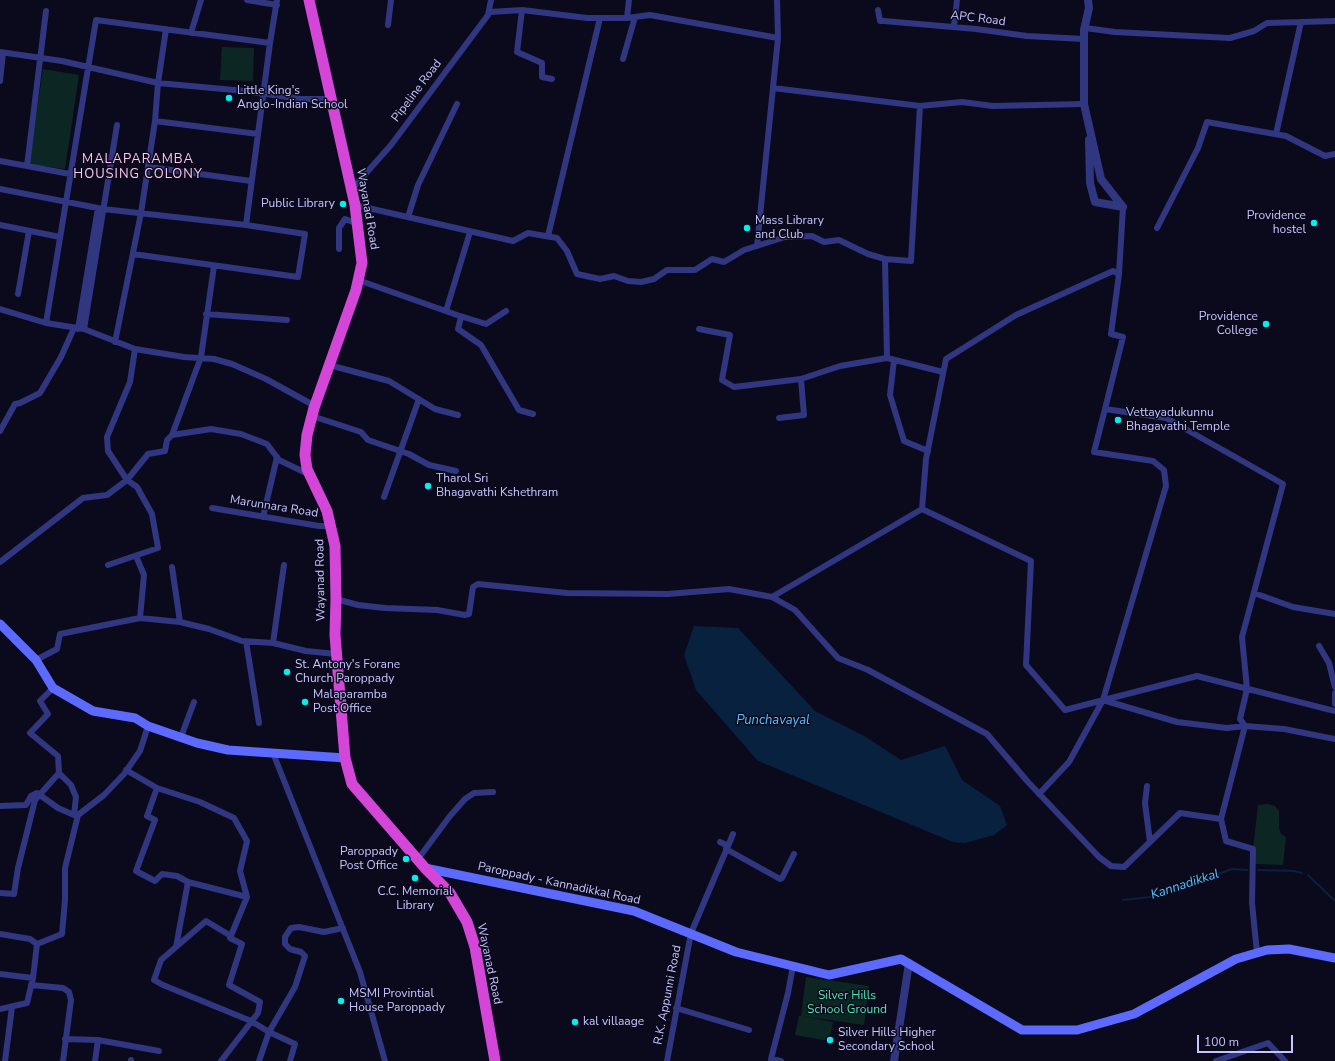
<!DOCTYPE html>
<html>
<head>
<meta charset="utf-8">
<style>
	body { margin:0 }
	#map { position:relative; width:1335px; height:1061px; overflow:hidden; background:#0b0a1d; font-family:"Nunito Sans",sans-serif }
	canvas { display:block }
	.scale { position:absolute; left:1197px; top:1035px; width:96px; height:18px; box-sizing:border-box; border:2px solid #c6c5ff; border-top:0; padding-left:5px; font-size:12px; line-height:14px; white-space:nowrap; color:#c6c5ff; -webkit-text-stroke:3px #0b0a1d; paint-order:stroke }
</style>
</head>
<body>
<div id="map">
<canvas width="1335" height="1061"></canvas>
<div class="scale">100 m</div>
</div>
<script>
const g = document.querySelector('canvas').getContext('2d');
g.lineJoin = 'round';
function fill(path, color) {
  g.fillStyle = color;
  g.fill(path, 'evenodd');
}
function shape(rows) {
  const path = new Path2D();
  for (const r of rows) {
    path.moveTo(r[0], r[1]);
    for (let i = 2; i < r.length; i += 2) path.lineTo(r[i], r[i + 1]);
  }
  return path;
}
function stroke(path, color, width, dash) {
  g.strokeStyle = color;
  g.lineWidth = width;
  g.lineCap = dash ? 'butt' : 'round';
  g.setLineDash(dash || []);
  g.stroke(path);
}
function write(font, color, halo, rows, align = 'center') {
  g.font = font + ' "Nunito Sans",sans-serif';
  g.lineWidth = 3;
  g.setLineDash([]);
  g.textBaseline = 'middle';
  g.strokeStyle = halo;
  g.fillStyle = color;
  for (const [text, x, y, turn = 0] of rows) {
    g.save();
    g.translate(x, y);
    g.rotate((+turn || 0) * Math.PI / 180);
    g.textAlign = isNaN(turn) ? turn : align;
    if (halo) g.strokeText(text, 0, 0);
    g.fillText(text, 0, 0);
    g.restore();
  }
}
const green = shape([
	[222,47,254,48,253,81,220,80],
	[43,69,79,75,65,169,29,164],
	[1268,804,1275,806,1279,811,1279,828,1281,834,1286,837,1283,865,1255,864,1253,849,1258,805],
	[806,977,869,986,864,1025,802,1016,833,1022,829,1041,795,1035,799,1016,801,1016]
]);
const water = shape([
	[694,626,738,628,815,711,866,737,901,760,945,746,962,780,1000,806,1007,825,994,835,965,843,953,842,758,761,696,690,684,655]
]);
const stream = shape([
	[1258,870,1294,871,1302,873],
	[1308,875,1335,901],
	[1123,900,1159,896,1232,869,1247,870]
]);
const minor = shape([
	[247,0,277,5],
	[777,0,778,38],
	[522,10,517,52,542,63,542,77,552,79],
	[878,10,880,21,884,21,976,29,1027,36,1084,39],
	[490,12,522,10,587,18,627,18,650,15,778,38,757,246],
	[627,18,629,0],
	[388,25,391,0],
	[954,26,957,0],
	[1085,28,1115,32,1230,38,1254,31,1267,23,1335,21],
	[191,33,201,0],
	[0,52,62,61,158,83,245,91,301,99,330,99],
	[623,59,635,17],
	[0,81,3,53],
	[773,88,920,106,962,102,993,106,1084,104],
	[155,121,258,134],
	[1276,134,1301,22],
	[0,161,70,174],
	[27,166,46,11],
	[149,167,251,181],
	[0,189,103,209,246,225,305,234,298,277,133,254],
	[352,189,391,145,488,15,491,0],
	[355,205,513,241,528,233,557,238,567,251,577,274,600,279,614,276,628,281,641,282,654,279,667,270,695,270,712,259,724,262,744,250,785,237,812,236,824,242,839,240,868,254,885,259,911,261,920,106],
	[408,217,418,185,457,104],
	[0,225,60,237],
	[246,225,270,43,277,0],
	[1157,228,1198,148,1207,122,1286,136,1325,156,1335,154],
	[548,236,600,18],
	[339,249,339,228,345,219,358,224],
	[885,259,887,358],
	[1119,274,1123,207],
	[358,280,457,315,486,324,506,311],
	[18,294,29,231],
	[0,309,46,323,84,329,135,349,184,357,214,359,232,364,266,379,315,406],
	[446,311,470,232],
	[206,314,287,320],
	[461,317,458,329,481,345,519,410,533,414],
	[46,323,96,20,270,43],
	[78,329,98,208],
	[84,329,117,125],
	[699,329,730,335,722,380,734,387,801,379,804,415,779,418],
	[115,342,141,213,155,121,158,83,166,29],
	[135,349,130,382,107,437,108,451,127,480,148,454,165,451,167,440,172,435,211,429,241,434,267,444,279,460,308,474],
	[894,360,890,395,904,441,928,451],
	[329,365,389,381,435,409,458,415],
	[801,379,840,366,887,358,943,372],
	[1105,409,1094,452,1153,461,1164,470,1166,486,1103,700,1177,722,1227,728,1245,726,1284,729,1335,739],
	[312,416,361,432,368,440,409,454,429,465,456,471],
	[0,431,15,404,20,403,40,393,61,357,74,328],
	[172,435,201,357,214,266],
	[384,497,419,399],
	[212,508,319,526,332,526],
	[922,509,926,459,946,359,1016,315,1113,271,1119,274,1111,334,1123,337,1105,409,1166,418,1283,484,1242,637,1247,689,1240,719,1245,726,1221,819],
	[263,517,277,457],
	[0,562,83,498,107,495,127,480,137,487,152,514,158,548,108,565],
	[172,567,180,622,209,629,242,641,273,643,306,651,336,654],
	[1254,593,1293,607,1335,614],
	[772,597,922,509,1031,561,1026,665,1065,710,1197,676,1335,711],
	[336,599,358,605,385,608,437,610,465,615,469,614,473,587,478,584,567,593,668,594,729,589,772,597,795,610,838,658,868,670,987,734,1028,782,1099,857,1111,866,1124,867,1180,813,1221,819,1226,841,1253,849,1252,903,1257,953],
	[140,618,180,622],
	[246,641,259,723],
	[273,643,284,565],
	[1319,646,1329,663,1335,687],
	[36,660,57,649,60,634,140,618,144,575,136,556],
	[53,688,40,701,48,714,30,733,58,756,59,773,71,785,76,797,74,815,78,815],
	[1335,693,1335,704],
	[181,737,194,702],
	[273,753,360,972,385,1061],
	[126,770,157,788,200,802,234,818,247,841,240,871,247,897],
	[1147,786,1145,803,1150,842],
	[157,788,147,816,155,820,136,871,155,881,162,874,177,876,188,882,247,897,230,938,242,944,229,985,260,1002,258,1013,221,1061],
	[1039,794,1069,762,1103,700],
	[0,806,26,805,31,796,37,793,58,808,74,815],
	[728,846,733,834],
	[726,849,780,879,782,878,794,854],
	[418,859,450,816,465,799,474,793,493,792],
	[0,893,14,894,18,868,35,800,59,773],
	[0,934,30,939,37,944],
	[231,936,206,921,161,960,154,980,163,985,251,1021,269,1032,295,987,305,956,301,952,290,949,285,944,285,937,291,928,299,927,324,932,343,928],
	[176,947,188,882],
	[0,974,33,978],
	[31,985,63,988,69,992,71,1000,63,1061],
	[676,1008,749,1030],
	[0,1009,27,1003,33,978,37,944,62,934,65,900,65,868,78,815,104,795,124,774,140,751,148,726],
	[65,1039,98,1040,95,1061],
	[98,1040,159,1051],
	[5,1061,12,1007],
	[131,1061,131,1060],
	[259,1061,269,1032,295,1044,290,1061],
	[667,1061,691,933,728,846,720,842],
	[781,1061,771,1059,788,993,793,966],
	[1216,1061,1268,1043,1285,1061]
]);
const tertiary = shape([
	[1088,0,1089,8,1084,30,1084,104,1101,179,1123,207],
	[1089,140,1090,183,1095,202,1123,207],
	[894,1061,909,963]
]);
const secondary = shape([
	[0,624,36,660,53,688,93,711,135,718,148,726,197,743,228,750,345,758],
	[425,868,634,911,736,952,829,975,901,959,1022,1030,1077,1030,1134,1014,1236,959,1267,950,1289,949,1335,958]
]);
const trunk = shape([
	[309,0,355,205,362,263,356,290,314,408,307,435,305,455,307,469,327,511,335,546,336,599,335,635,345,758,352,784,425,868,450,893,467,922,475,947,495,1061]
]);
const markers = [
	[229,98,4,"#00f0ee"],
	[343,204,4,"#00f0ee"],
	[1314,223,4,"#00f0ee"],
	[747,228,4,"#00f0ee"],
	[1266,324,4,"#00f0ee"],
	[1118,420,4,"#00f0ee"],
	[428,486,4,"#00f0ee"],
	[287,672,4,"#00f0ee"],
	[305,702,4,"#00f0ee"],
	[406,859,4,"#00f0ee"],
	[415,878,4,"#00f0ee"],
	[341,1001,4,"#00f0ee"],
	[575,1022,4,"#00f0ee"],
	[830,1040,4,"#00f0ee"]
];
const streetNames = [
	["APC Road",978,19,7],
	["Pipeline Road",417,91,-53],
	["Wayanad Road",367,209,80],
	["Marunnara Road",274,507,9],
	["Wayanad Road",321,580,-91],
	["Paroppady - Kannadikkal Road",559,884,12],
	["Wayanad Road",489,964,78],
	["R.K. Appunni Road",668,995,-79]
];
const poiNames = [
	["Little King's",237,91],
	["Anglo-Indian School",237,105],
	["Public Library",335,204,"right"],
	["Providence",1306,216,"right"],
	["hostel",1306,230,"right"],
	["Mass Library",755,221],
	["and Club",755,235],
	["Providence",1258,317,"right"],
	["College",1258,331,"right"],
	["Vettayadukunnu",1126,413],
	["Bhagavathi Temple",1126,427],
	["Tharol Sri",436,479],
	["Bhagavathi Kshethram",436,493],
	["St. Antony's Forane",295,665],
	["Church Paroppady",295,679],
	["Malaparamba",313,695],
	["Post Office",313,709],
	["Paroppady",398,852,"right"],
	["Post Office",398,866,"right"],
	["C.C. Memorial",415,892,"center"],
	["Library",415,906,"center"],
	["MSMI Provintial",349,994],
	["House Paroppady",349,1008],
	["kal villaage",583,1022],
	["Silver Hills Higher",838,1033],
	["Secondary School",838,1047]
];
const parkNames = [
	["Silver Hills",847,996],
	["School Ground",847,1010]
];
const neighbourhoodNames = [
	["MALAPARAMBA",138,160],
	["HOUSING COLONY",138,175]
];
const waterNames = [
	["Punchavayal",773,721],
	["Kannadikkal",1185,885,-18]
];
fill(green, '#0c2723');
fill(water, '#07213f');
stroke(stream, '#07213f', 2);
stroke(minor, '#313680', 6);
stroke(tertiary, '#313680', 8);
stroke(secondary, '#5c6aff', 9);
stroke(trunk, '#d446d8', 11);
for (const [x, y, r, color] of markers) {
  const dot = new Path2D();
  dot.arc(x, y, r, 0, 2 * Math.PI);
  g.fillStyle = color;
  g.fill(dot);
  stroke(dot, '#0b0a1d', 1.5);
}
write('12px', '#c6c5ff', '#0b0a1d', streetNames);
write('12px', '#c6c5ff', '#0b0a1d', poiNames, 'left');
write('12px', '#49e8af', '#0b0a1d', parkNames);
g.letterSpacing = '1px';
write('13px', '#ffc7f1', '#0b0a1d', neighbourhoodNames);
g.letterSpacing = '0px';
write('italic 13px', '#53c2ff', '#0b0a1d', waterNames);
</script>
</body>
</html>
